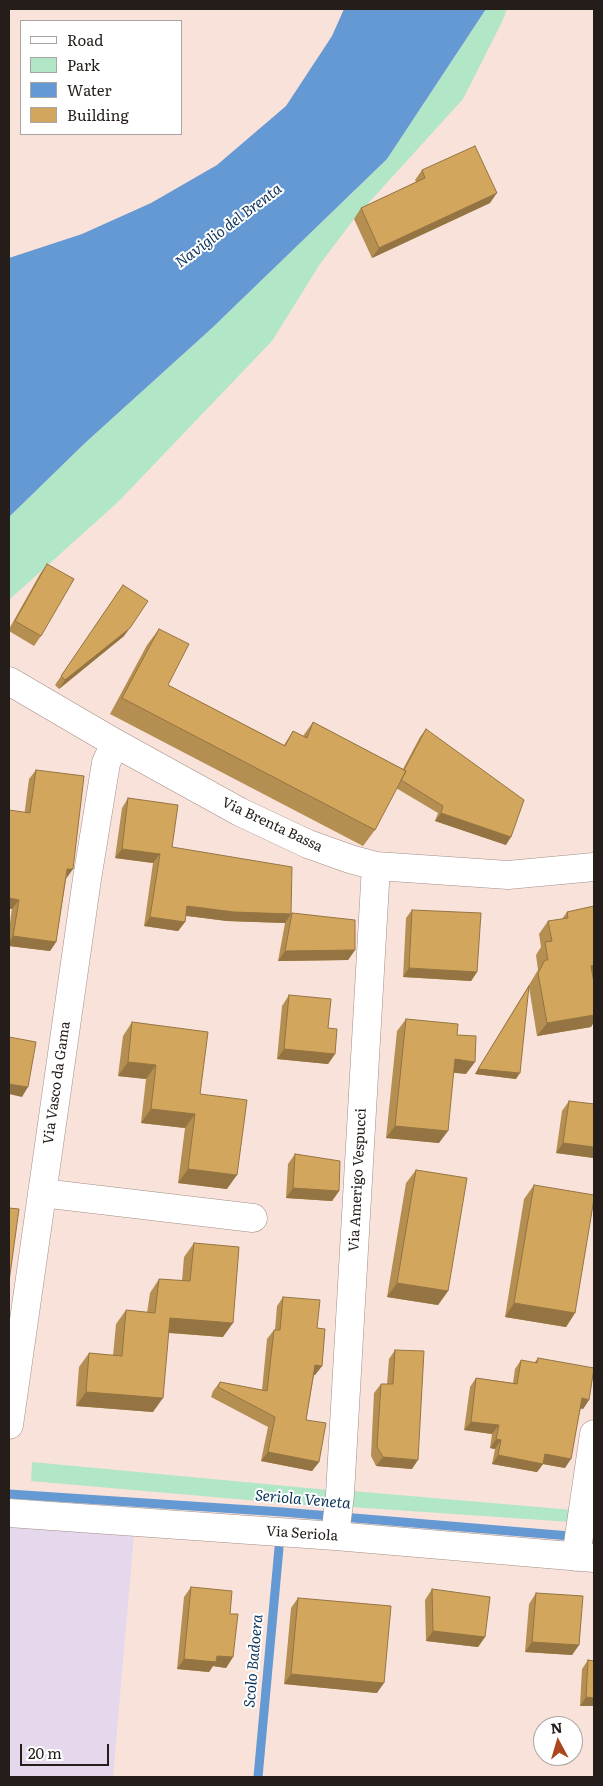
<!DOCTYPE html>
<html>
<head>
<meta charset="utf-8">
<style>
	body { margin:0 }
	#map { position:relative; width:603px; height:1786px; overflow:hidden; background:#f9e2d9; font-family:Literata,serif }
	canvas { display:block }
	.frame { position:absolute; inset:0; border:10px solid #251d19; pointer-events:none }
	.legend { position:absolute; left:20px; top:20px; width:162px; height:115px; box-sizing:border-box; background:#fff; border:1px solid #a8a5a3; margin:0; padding:6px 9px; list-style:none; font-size:15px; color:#251d19 }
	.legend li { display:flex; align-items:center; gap:10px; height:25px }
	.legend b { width:25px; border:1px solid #a8a5a3 }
	.north { position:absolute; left:533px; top:1716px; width:50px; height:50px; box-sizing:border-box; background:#fff; border:1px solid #a8a5a3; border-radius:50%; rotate:354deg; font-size:14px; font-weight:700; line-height:20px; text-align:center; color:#251d19 }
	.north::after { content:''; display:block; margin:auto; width:18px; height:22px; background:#ac461e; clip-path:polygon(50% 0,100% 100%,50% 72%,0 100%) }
	.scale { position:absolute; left:20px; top:1744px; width:89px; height:22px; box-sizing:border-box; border:2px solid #251d19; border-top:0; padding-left:6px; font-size:15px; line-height:18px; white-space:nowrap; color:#251d19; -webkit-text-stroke:4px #fff; paint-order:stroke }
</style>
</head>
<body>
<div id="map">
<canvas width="603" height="1786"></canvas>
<div class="frame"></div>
<ul class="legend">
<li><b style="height:6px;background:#fff"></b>Road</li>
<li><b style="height:14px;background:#b1e6c7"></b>Park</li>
<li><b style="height:14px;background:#6499d4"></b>Water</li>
<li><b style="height:14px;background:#d3a65e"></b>Building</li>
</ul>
<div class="north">N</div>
<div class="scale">20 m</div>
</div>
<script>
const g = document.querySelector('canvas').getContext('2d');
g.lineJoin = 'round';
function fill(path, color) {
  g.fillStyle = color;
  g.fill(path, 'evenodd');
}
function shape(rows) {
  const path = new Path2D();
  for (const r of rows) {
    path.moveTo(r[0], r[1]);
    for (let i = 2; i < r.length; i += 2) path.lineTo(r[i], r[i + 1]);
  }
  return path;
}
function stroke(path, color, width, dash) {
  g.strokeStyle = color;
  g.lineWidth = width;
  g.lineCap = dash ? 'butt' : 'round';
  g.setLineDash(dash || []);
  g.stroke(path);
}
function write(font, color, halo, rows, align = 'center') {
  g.font = font + ' Literata,serif';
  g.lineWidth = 4;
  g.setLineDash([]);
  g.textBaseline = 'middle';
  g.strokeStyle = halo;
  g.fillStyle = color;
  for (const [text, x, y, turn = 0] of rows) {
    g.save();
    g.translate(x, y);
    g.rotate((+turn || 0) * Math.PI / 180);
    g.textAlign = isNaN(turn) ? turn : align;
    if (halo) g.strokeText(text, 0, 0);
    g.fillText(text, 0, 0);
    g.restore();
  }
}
const industrial = shape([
	[9,1526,134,1535,113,1777,9,1777]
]);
const green = shape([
	[486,9,507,9,502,22,463,99,354,219,320,264,272,341,118,502,9,600,9,517,85,443,212,328,387,159],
	[32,1462,329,1490,327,1507,31,1481],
	[352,1491,573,1510,571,1522,351,1507]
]);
const water = shape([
	[344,9,486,9,387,159,212,328,85,443,9,517,9,258,82,234,151,203,217,165,286,106,332,36]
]);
const stream = shape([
	[9,1494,282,1512,594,1538],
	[258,1777,279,1548]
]);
const minor = shape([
	[9,681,115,743,240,812,308,844,350,859,376,866,508,875,594,867],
	[42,1193,253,1218],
	[9,1425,87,879,106,763,115,743],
	[9,1513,335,1536,594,1558],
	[335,1536,340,1494,376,866],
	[576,1557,594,1434]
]);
const wall = shape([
	[422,170,490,203,372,258,354,219,361,208,416,182,415,180],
	[47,564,41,636,34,646,9,631,9,629,40,574],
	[123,585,124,636,59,689,55,685],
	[159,629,168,685,284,745,293,731,303,736,313,722,403,769,420,737,426,729,506,845,435,821,438,813,396,788,375,830,363,846,110,714,147,645],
	[36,770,66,879,56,942,50,951,9,946,9,930,29,779],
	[128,798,172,847,355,950,348,960,278,961,285,923,227,921,186,916,185,922,178,931,144,926,153,863,115,858,122,808],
	[594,906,594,977,593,977,594,983,594,1022,591,1027,537,1036,529,987,516,1079,475,1074,538,970,536,955,541,947,539,934,548,921,562,919,567,912],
	[412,910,477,972,471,981,403,977,406,918],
	[289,995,328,1028,335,1054,328,1064,277,1059,282,1006],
	[406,1019,457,1035,466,1074,454,1072,439,1143,386,1138,397,1031],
	[132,1022,200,1094,227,1189,178,1183,185,1128,141,1123,146,1079,118,1076,123,1036],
	[569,1101,594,1104,594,1158,556,1153,562,1111],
	[295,1154,339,1191,332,1201,286,1198,288,1164],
	[416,1170,448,1291,438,1305,387,1297,406,1183],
	[534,1185,575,1313,566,1327,505,1317,524,1199],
	[194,1243,223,1337,168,1333,153,1412,76,1406,79,1367,89,1353,113,1356,116,1324,126,1310,147,1313,150,1293,159,1279,182,1281,184,1257],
	[283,1297,317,1328,322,1366,315,1375,314,1375,306,1420,319,1462,312,1471,261,1461,268,1427,211,1397,213,1391,220,1382,262,1390,267,1339,274,1330,275,1330,277,1306],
	[395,1350,412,1469,376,1466,371,1456,374,1393,381,1384,387,1384,389,1359],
	[538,1358,589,1400,583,1409,581,1408,565,1468,543,1464,537,1472,492,1464,495,1449,490,1448,492,1434,464,1430,470,1387,476,1378,513,1383,515,1369,521,1360,534,1363],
	[191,1587,230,1614,233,1657,226,1668,213,1666,209,1672,177,1669,184,1597],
	[432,1589,485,1637,478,1647,426,1641,425,1600],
	[536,1593,579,1645,572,1655,525,1652,529,1604],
	[298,1598,377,1693,284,1684,291,1608],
	[588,1660,594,1661,594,1706,580,1706,582,1669]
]);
const shadedWall = shape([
	[497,193,490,203,372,258,379,248],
	[130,628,124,636,59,689,65,680],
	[441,813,511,837,506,845,435,821],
	[122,849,160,854,153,863,115,858],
	[67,869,73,869,66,879],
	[9,898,19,900,12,909,9,909],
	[187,906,291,914,285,923,227,921,181,915],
	[150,917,185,922,178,931,144,926],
	[13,936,56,942,50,951,9,946,9,942],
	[355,950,348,960,278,961,285,951],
	[594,965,594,977,582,979,591,966],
	[409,968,477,972,471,981,403,977],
	[594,1015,594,1022,591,1027,537,1036,547,1023],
	[284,1049,335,1054,328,1064,277,1059],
	[455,1059,475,1062,466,1074,446,1072],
	[128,1062,156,1065,146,1079,118,1076],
	[478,1069,520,1073,516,1079,475,1074],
	[9,1084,28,1087,22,1097,9,1094],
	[151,1109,195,1114,185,1128,141,1123],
	[395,1126,448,1131,439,1143,386,1138],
	[563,1143,594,1147,594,1158,556,1153],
	[188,1169,237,1175,227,1189,178,1183],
	[293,1188,339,1191,332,1201,286,1198],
	[397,1283,448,1291,438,1305,387,1297],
	[514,1303,575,1313,566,1327,505,1317],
	[170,1318,233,1323,223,1337,160,1332],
	[315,1365,322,1366,315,1375,309,1375],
	[86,1392,163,1398,153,1412,76,1406],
	[582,1398,589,1400,583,1409,576,1407],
	[471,1422,499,1425,492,1434,464,1430],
	[496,1439,501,1440,495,1449,490,1448],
	[268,1452,319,1462,312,1471,261,1461],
	[545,1454,571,1459,565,1468,543,1464,537,1472,492,1464,498,1455],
	[383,1457,418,1460,412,1469,376,1466],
	[433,1631,485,1637,478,1647,426,1641],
	[532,1642,579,1645,572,1655,525,1652],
	[217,1656,233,1657,226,1668,213,1666,209,1672,177,1669,184,1659],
	[291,1674,384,1683,377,1693,284,1684],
	[586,1697,594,1698,594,1706,580,1706]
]);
const building = shape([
	[475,146,497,193,379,248,361,208,425,178,422,170,475,146],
	[47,564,74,579,41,636,15,621,47,564],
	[123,585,148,601,130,628,65,680,61,676,123,585],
	[159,629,189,644,168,685,285,746,293,731,307,738,313,722,406,771,375,830,122,698,159,629],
	[426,729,524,800,511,837,441,813,443,806,401,780,406,771,404,770,426,729],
	[36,770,84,776,73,869,67,869,56,942,13,936,19,900,9,898,9,810,30,813,36,770],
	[128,798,178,805,172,847,292,867,291,914,234,912,187,906,185,922,150,917,160,854,122,849,128,798],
	[594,906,594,965,591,966,594,983,594,1015,547,1023,538,973,545,960,548,960,545,942,552,941,548,921,568,918,567,912,594,906],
	[412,910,481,913,477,972,409,968,412,910],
	[292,913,355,920,355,950,285,951,292,913],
	[529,986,520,1073,478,1069,529,986],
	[289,995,331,999,328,1028,337,1029,335,1054,284,1049,289,995],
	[406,1019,458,1024,457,1035,476,1036,475,1062,455,1059,448,1131,395,1126,406,1019],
	[132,1022,208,1032,200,1094,247,1100,237,1175,188,1169,195,1114,151,1109,156,1065,128,1062,132,1022],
	[9,1037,36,1042,28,1087,9,1084,9,1037],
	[569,1101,594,1104,594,1147,563,1143,569,1101],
	[295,1154,340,1161,339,1191,293,1188,295,1154],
	[416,1170,467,1178,448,1291,397,1283,416,1170],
	[534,1185,594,1195,594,1199,575,1313,514,1303,534,1185],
	[9,1208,19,1209,9,1282,9,1208],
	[194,1243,239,1247,233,1323,170,1318,163,1398,86,1392,89,1353,122,1356,126,1310,155,1313,159,1279,190,1281,194,1243],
	[283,1297,320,1300,317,1328,325,1329,322,1366,315,1365,306,1420,326,1423,319,1462,268,1452,275,1417,218,1387,220,1382,267,1391,274,1330,280,1330,283,1297],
	[395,1350,424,1351,418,1460,383,1457,377,1447,381,1384,393,1384,395,1350],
	[538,1358,594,1368,589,1400,582,1398,571,1459,545,1454,543,1464,498,1455,501,1440,496,1439,499,1425,471,1422,476,1378,517,1384,521,1360,537,1363,538,1358],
	[191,1587,232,1591,230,1614,238,1614,233,1657,217,1656,216,1662,184,1659,191,1587],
	[432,1589,490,1597,485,1637,433,1631,432,1589],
	[536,1593,583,1596,579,1645,532,1642,536,1593],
	[298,1598,391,1606,384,1683,291,1674,298,1598],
	[588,1660,594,1661,594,1698,586,1697,588,1660]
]);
const streetNames = [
	["Via Brenta Bassa",272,825,25],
	["Via Vasco da Gama",57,1083,-82],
	["Via Amerigo Vespucci",358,1180,-87],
	["Via Seriola",302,1534,4]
];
const waterNames = [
	["Naviglio del Brenta",229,226,-37],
	["Seriola Veneta",303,1500,5],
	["Scolo Badoera",254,1661,-85]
];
fill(industrial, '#e5d8ec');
fill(green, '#b1e6c7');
fill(water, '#6499d4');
stroke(stream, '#6499d4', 9);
stroke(minor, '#a28d85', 29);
stroke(minor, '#fff', 28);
fill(wall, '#b58f51');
fill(shadedWall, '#947442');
fill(building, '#d3a65e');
stroke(building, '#947442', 1);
write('14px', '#251d19', '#fff', streetNames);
write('italic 15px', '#0e355b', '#fff', waterNames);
</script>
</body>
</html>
